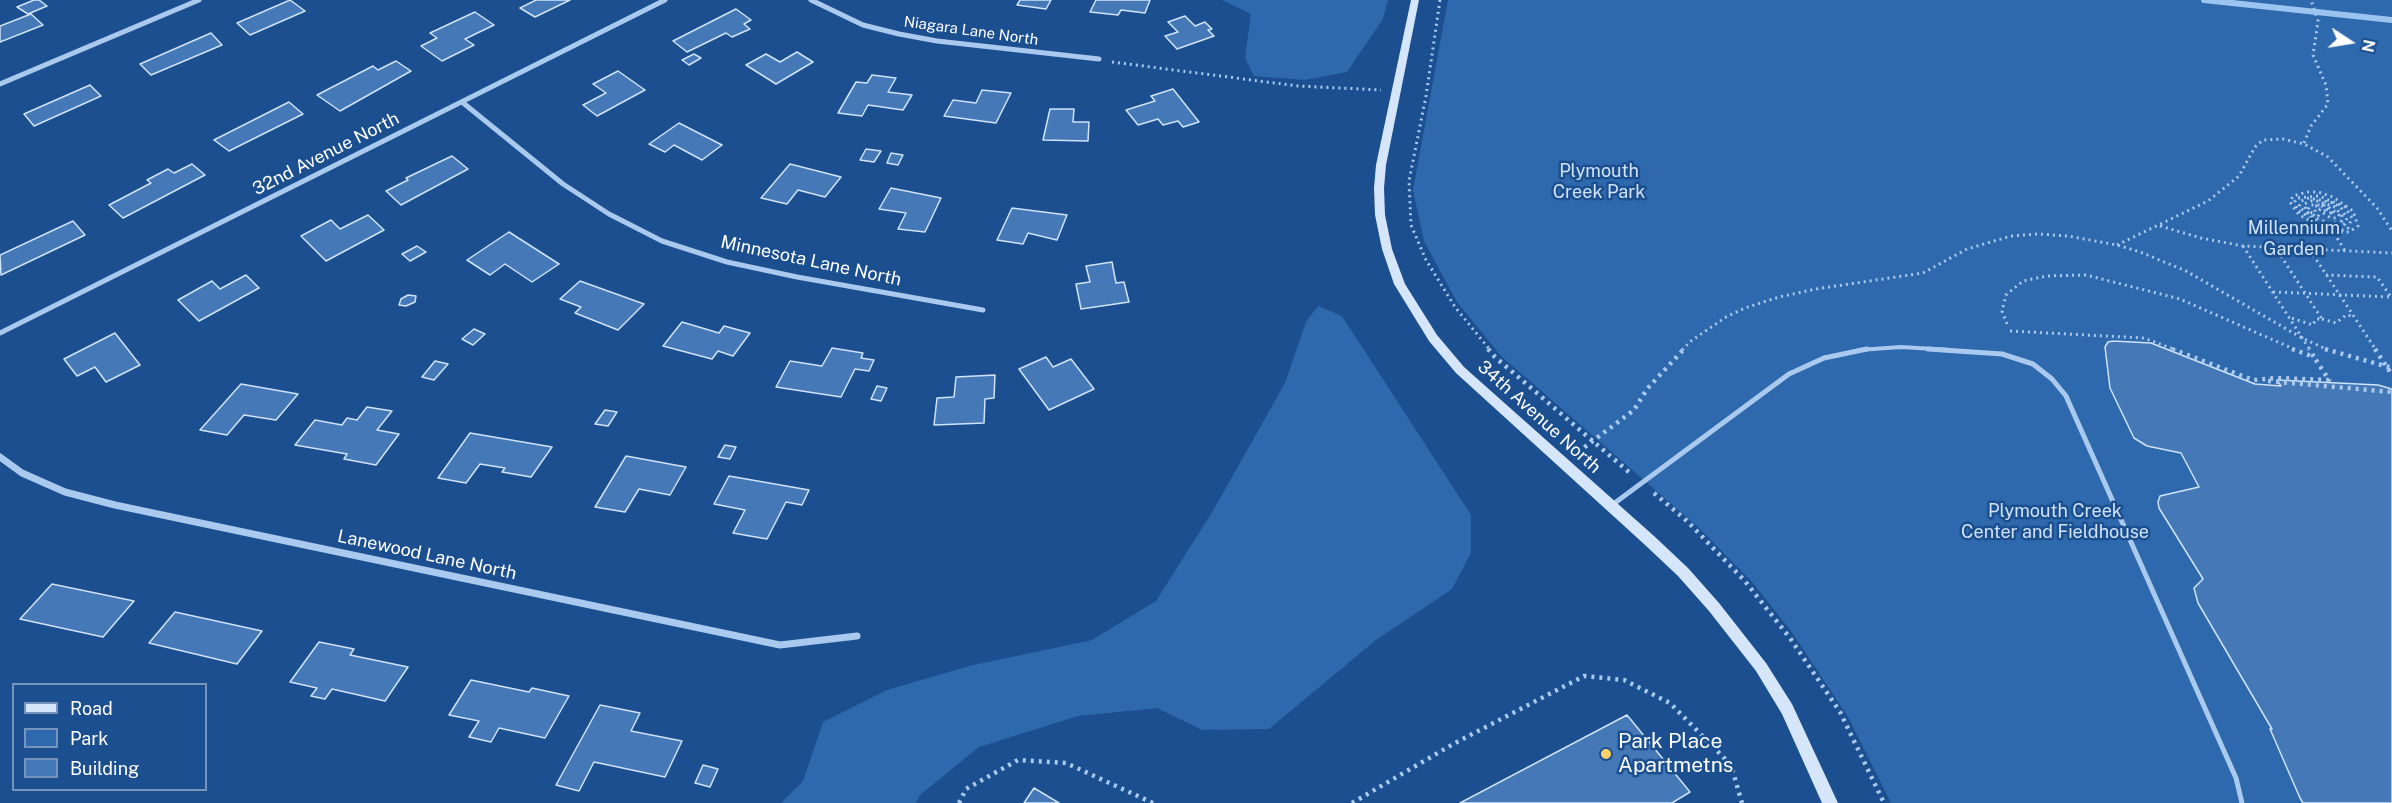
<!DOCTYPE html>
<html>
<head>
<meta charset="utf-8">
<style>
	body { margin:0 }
	#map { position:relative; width:2392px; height:803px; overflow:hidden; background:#1b4f8f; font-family:"Public Sans",sans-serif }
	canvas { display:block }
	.legend { position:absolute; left:12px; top:683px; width:195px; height:108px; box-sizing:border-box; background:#1b4f8f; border:2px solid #7695bc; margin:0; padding:8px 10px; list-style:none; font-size:18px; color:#fff }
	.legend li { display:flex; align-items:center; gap:12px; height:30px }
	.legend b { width:30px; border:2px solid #7695bc }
	.north { position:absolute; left:2320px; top:12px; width:60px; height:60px; -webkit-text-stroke:4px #1b4f8f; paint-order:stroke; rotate:102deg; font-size:16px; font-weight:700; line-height:24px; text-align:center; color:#fff }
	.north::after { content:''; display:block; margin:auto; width:21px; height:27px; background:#fff; clip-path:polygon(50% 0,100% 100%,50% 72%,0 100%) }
</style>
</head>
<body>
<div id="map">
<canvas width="2392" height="803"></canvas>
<ul class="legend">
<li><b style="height:8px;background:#d6e6fa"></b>Road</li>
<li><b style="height:16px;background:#2e69ad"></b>Park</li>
<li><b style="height:16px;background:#4478b7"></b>Building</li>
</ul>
<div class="north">N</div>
</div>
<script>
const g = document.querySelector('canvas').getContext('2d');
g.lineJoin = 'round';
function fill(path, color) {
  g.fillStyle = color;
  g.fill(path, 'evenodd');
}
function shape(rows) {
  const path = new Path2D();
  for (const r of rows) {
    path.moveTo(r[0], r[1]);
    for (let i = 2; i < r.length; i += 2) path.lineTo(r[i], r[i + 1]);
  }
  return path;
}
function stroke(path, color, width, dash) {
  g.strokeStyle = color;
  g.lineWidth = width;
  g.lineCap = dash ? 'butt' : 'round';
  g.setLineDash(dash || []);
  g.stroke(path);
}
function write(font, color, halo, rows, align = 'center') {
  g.font = font + ' "Public Sans",sans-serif';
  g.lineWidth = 5;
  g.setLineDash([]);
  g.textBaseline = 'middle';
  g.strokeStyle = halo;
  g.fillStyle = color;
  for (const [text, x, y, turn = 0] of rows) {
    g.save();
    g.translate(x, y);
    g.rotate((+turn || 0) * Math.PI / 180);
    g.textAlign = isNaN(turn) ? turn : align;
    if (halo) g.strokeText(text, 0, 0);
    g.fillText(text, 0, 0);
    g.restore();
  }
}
const green = shape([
	[1222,0,1388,0,1383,19,1347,72,1305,80,1254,76,1245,58,1251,14],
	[1448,0,2392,0,2392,803,1891,803,1848,717,1791,631,1752,582,1699,528,1501,356,1457,302,1424,241,1413,190],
	[1318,306,1342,316,1471,515,1471,553,1452,589,1376,640,1269,729,1202,730,1157,708,1078,716,979,747,920,795,916,803,781,803,803,781,823,722,887,690,969,666,1092,640,1156,601,1214,509,1285,383,1306,322]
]);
const stream = shape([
	[2204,0,2392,20]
]);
const building = shape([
	[34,0,39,0,47,6,28,14,17,7,34,0],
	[290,0,305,11,250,35,237,23,290,0],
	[536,0,570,0,535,17,520,8,536,0],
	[1020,0,1051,0,1046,9,1017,5,1020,0],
	[1096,0,1150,0,1145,13,1121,10,1118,15,1090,12,1096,0],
	[736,9,751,20,744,24,750,29,732,37,726,33,687,52,673,41,736,9],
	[475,12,494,25,465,39,474,45,442,61,421,46,437,38,430,33,475,12],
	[31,14,43,25,0,42,0,26,31,14],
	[1185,16,1195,26,1205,22,1212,29,1208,30,1214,36,1177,49,1165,36,1178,32,1168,22,1185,16],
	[211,33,222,45,151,75,140,64,211,33],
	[797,52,813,62,776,84,746,65,766,54,780,62,797,52],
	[694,54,701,58,689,65,682,60,694,54],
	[396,61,411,71,340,111,317,95,373,66,378,70,396,61],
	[618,71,645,90,597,116,583,105,606,93,593,84,618,71],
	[872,75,896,78,888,92,912,95,903,110,868,105,862,116,838,113,856,82,867,83,872,75],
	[90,85,101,96,34,126,24,114,90,85],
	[1173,89,1199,122,1183,127,1178,121,1163,125,1158,119,1138,125,1126,110,1155,101,1151,96,1173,89],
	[982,90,1011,93,996,123,944,116,953,100,976,103,982,90],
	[289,102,303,114,229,151,214,140,289,102],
	[1050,109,1074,109,1073,122,1089,122,1088,141,1043,140,1050,109],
	[679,123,722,145,702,160,674,145,665,152,649,144,679,123],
	[866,149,881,151,874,162,860,160,866,149],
	[891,153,903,155,898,165,887,163,891,153],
	[452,156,468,169,401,205,386,191,408,180,406,178,452,156],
	[192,164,205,175,123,218,109,205,151,183,147,180,168,169,174,173,192,164],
	[790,164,841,177,825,197,798,190,787,204,761,198,790,164],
	[891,188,941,198,925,232,898,229,906,213,879,209,891,188],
	[1012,208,1067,215,1057,240,1028,233,1023,244,997,240,1012,208],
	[368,215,384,230,326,261,301,236,331,220,340,229,368,215],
	[73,221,85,235,1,275,0,255,73,221],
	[509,232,559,264,532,282,505,264,490,275,467,260,509,232],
	[417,246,426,252,410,261,402,254,417,246],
	[1112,262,1116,283,1124,282,1129,302,1081,309,1076,284,1090,282,1086,266,1112,262],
	[246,275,259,288,199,321,178,300,212,281,220,289,246,275],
	[580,281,644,304,618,330,575,313,581,307,560,299,580,281],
	[408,295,416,296,415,302,406,306,399,305,401,299,408,295],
	[682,322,719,333,724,326,750,333,733,356,718,351,712,359,663,346,682,322],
	[474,329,485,334,473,345,462,339,474,329],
	[115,333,140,365,106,382,95,367,77,376,64,359,115,333],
	[2113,341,2151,343,2255,384,2281,386,2277,380,2378,385,2392,389,2392,803,2303,803,2300,798,2270,729,2272,729,2198,603,2194,588,2203,579,2159,508,2158,502,2160,496,2199,487,2181,453,2147,446,2134,438,2110,388,2105,347,2108,342,2113,341],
	[832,348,863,353,861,358,874,360,869,371,855,369,841,397,776,387,790,361,822,366,832,348],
	[1046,357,1053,367,1071,359,1094,389,1049,410,1019,369,1046,357],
	[435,361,448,364,434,380,422,377,435,361],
	[995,375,994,398,985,399,984,423,934,425,937,398,954,397,956,377,995,375],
	[241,384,298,394,276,420,244,415,227,435,200,430,241,384],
	[877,386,887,388,881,401,871,399,877,386],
	[367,407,392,411,377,430,399,434,376,465,344,459,347,454,295,445,315,420,342,425,347,418,357,420,367,407],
	[605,410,617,412,608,426,595,424,605,410],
	[470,433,552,447,531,477,502,472,505,468,480,464,466,483,438,478,470,433],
	[725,445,736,447,730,459,718,457,725,445],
	[626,456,686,467,670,495,639,489,625,512,595,507,626,456],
	[729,476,809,490,802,505,786,502,767,539,733,533,745,510,714,504,729,476],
	[52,584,134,601,103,637,20,619,52,584],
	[175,612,262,631,237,664,149,643,175,612],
	[319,642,354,649,350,655,408,667,385,701,332,689,325,699,311,696,317,688,290,682,319,642],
	[471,680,529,692,532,688,569,696,545,738,499,728,491,742,469,737,479,721,449,715,471,680],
	[600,705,640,713,631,731,682,741,665,777,594,762,579,791,556,785,600,705],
	[1627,715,1690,792,1672,803,1460,803,1627,715],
	[703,765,718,769,710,787,695,783,703,765],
	[1034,788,1059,803,1024,803,1034,788]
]);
const pathFar1 = shape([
	[1440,0,1426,96,1409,181,1411,225,1426,260,1455,307,1490,350],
	[1112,62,1298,86,1381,90],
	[2304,143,2311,126,2328,104,2326,85,2313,55,2318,21,2311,0],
	[2323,213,2331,218,2337,218,2339,215,2326,205,2310,205,2308,210,2312,213,2315,213,2315,206,2322,206,2334,214,2320,209,2318,217,2307,212,2304,204,2314,200,2335,207,2342,216,2342,221,2332,223,2338,232,2349,232,2358,226,2353,211,2333,197,2318,192,2307,192,2293,196,2290,202,2299,215,2321,226,2325,226,2297,210,2295,201,2297,198,2319,196,2345,207,2352,218,2348,228,2343,230,2338,227,2345,224,2347,218,2341,208,2334,203,2309,198,2301,201,2299,207,2311,216,2328,223,2345,251],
	[2160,226,2201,238,2243,246,2392,253],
	[2271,241,2322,319,2316,319,2313,325,2288,317],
	[2117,245,2208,201,2239,176,2255,147,2263,140,2283,139,2304,144,2328,157,2377,208,2392,231],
	[2243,246,2310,350],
	[2310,250,2376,350],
	[2273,292,2391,297,2377,277,2326,275],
	[2322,319,2336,323,2346,315,2353,316],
	[2007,324,2002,311,2006,295,2023,281,2047,276,2086,275,2180,299,2296,350],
	[2010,331,2144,338,2176,350],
	[1682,350,1691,341,1726,317,1745,308,1779,297,1816,289,1923,273,1967,249,2011,236,2038,234,2068,236,2117,245,2140,252,2186,271,2302,338,2328,350]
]);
const path = shape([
	[1488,349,1495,357,1630,473],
	[2172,349,2253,380,2277,378,2329,380,2314,357],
	[2292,349,2314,357,2309,349],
	[2325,349,2392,368],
	[2375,349,2392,375],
	[2268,381,2392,392],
	[1578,452,1634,410,1647,389,1684,349],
	[1654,493,1687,521,1744,580,1790,638,1840,712,1884,803],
	[959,803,966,789,1018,760,1066,763,1153,803],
	[1352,803,1455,743,1584,676,1624,680,1670,703,1731,765,1742,803]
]);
const laneFar1 = shape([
	[1859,350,1901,347,1950,350]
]);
const lane = shape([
	[1928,349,2002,354,2033,364,2052,379,2066,396,2236,778,2242,803],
	[1612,505,1789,374,1824,358,1867,349]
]);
const streetFar1 = shape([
	[811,0,863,25,899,34,937,41,1099,59],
	[0,84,199,0],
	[462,102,563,184,609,214,662,241,727,262,797,277,983,310],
	[0,333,665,0]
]);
const street = shape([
	[0,457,22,473,65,492,115,505,780,645,857,636]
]);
const secondary = shape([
	[1411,0,1419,0,1386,165,1384,188,1385,215,1392,249,1405,284,1437,335,1464,367,1654,536,1688,568,1719,603,1766,663,1792,704,1838,803,1822,803,1782,714,1756,671,1709,611,1678,576,1644,544,1456,373,1429,341,1394,284,1382,249,1375,215,1374,188,1376,165,1411,0]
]);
const markers = [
	[1606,754,6,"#ffd166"]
];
const farStreetnames = [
	["Niagara Lane North",971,31,8]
];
const streetNames = [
	["32nd Avenue North",326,154,-27],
	["Minnesota Lane North",811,261,12],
	["34th Avenue North",1539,417,42],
	["Lanewood Lane North",427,555,12]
];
const parkNames = [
	["Plymouth",1599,171],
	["Creek Park",1599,192],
	["Millennium",2294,228],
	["Garden",2294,249],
	["Plymouth Creek",2055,511],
	["Center and Fieldhouse",2055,532]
];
const nearPoinames = [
	["Park Place",1618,742],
	["Apartmetns",1618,766]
];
fill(green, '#2e69ad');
stroke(stream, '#9cc4f0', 6);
fill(building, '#4478b7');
stroke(building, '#cfe3fa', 1.5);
stroke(pathFar1, '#a9c9ee', 3, [2, 4]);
stroke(path, '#a9c9ee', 4.5, [3, 5]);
stroke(laneFar1, '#a9c9ee', 4);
stroke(lane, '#a9c9ee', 5);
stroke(streetFar1, '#a9c9ee', 5);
stroke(street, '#a9c9ee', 7);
fill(secondary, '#d6e6fa');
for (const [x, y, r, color] of markers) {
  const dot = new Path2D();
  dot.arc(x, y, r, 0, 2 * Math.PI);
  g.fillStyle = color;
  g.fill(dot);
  stroke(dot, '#1b4f8f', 2);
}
write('15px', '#fff', '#1b4f8f', farStreetnames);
write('18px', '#fff', '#1b4f8f', streetNames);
write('18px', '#cfe3fa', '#1b4f8f', parkNames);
write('21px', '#fff', '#1b4f8f', nearPoinames, 'left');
</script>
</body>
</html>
